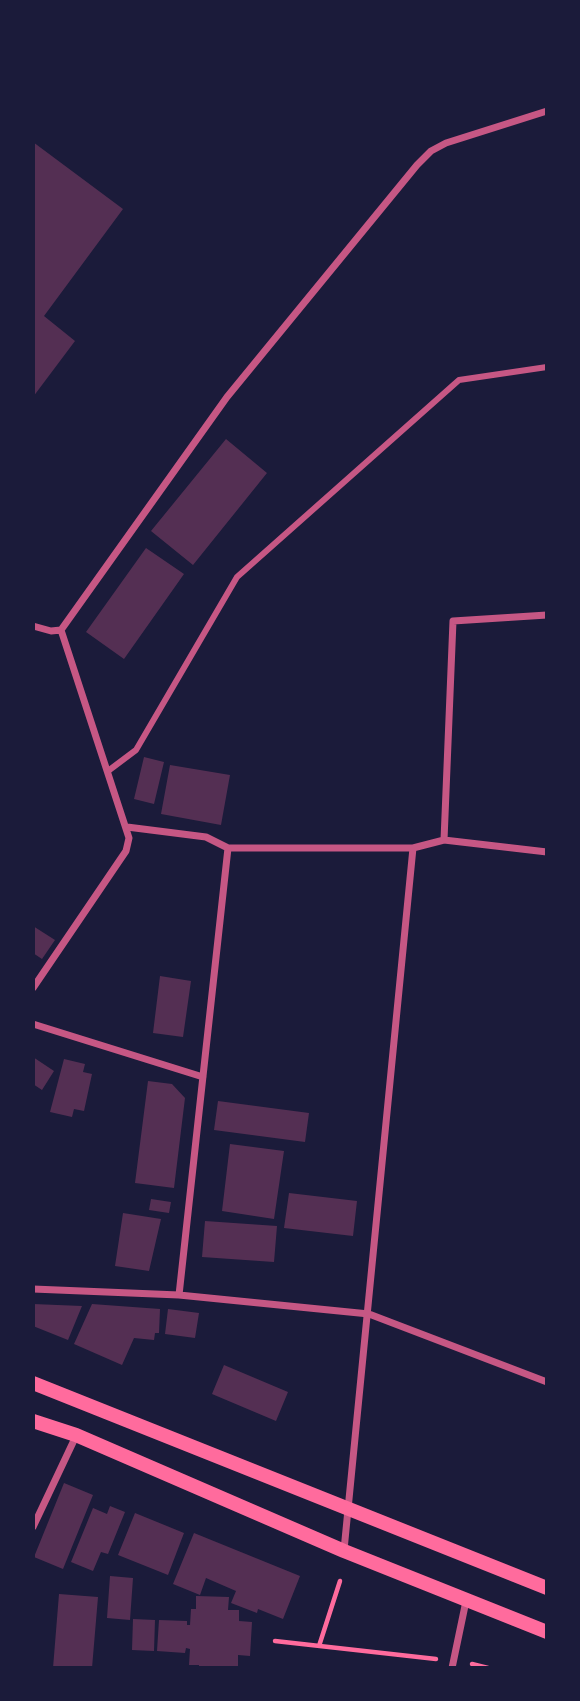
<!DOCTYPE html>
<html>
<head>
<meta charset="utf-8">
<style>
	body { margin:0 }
	#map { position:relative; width:580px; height:1701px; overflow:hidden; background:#1b1b3a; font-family:"Space Grotesk",sans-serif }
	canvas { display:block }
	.frame { position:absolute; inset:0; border:35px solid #1b1b3a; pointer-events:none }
</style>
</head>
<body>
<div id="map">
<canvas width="580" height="1701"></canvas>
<div class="frame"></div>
</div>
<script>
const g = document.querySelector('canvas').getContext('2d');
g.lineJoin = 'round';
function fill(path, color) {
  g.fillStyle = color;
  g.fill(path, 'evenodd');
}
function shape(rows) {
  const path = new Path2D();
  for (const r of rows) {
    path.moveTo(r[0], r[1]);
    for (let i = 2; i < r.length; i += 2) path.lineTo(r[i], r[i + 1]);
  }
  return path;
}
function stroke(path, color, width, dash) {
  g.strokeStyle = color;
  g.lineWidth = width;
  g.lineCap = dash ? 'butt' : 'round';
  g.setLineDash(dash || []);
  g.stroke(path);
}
const building = shape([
	[33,142,123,209,44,316,75,341,33,397],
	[226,439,267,473,193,565,151,531],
	[146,548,184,574,124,659,86,632],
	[144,757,164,762,154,804,134,799],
	[170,765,230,775,221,825,161,814],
	[33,926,55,940,42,959,33,953],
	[160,976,191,981,183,1037,153,1033],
	[33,1057,54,1071,42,1090,33,1084],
	[64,1059,85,1064,83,1072,92,1074,84,1111,74,1109,72,1117,50,1112],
	[148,1081,172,1084,185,1098,174,1188,135,1183],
	[218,1101,309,1113,305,1142,214,1130],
	[230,1144,284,1151,274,1219,222,1211],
	[289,1193,357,1201,353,1236,284,1228],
	[151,1199,171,1202,169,1213,149,1210],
	[123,1213,161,1219,149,1271,115,1266],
	[205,1221,277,1226,274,1262,202,1257],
	[33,1304,82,1306,68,1340,33,1326],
	[92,1304,160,1309,159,1333,155,1333,154,1340,134,1338,122,1365,74,1344],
	[168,1309,199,1313,195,1338,165,1334],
	[224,1365,288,1392,276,1421,212,1394],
	[64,1483,93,1495,63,1569,34,1557],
	[110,1506,125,1512,108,1554,101,1552,93,1571,71,1562,93,1508,107,1514],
	[135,1513,184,1533,168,1575,118,1555],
	[194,1533,300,1576,283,1619,258,1609,257,1613,231,1603,236,1591,206,1578,200,1595,173,1584],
	[110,1576,133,1578,130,1620,107,1618],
	[59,1594,98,1597,92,1668,53,1668],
	[196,1596,229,1597,228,1610,239,1610,239,1621,252,1622,250,1656,238,1655,238,1667,199,1668,199,1665,189,1665,190,1649,186,1648,185,1653,157,1651,159,1620,187,1621,187,1625,190,1625,191,1609,196,1609],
	[133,1619,155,1620,154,1651,132,1650]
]);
const path = shape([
	[275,1641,436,1659],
	[319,1646,340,1581],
	[472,1664,488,1668]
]);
const pedestrian = shape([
	[108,771,136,750,237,577,459,380,547,367]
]);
const minor = shape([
	[33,626,51,631,61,630,227,397,417,165,431,151,446,143,547,111],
	[127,827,206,837,228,848,413,848,444,840,547,852],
	[444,840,453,621,547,615],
	[33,988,126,851,129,838,61,630],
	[33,1024,203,1077],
	[33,1289,179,1295,369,1314,547,1382],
	[179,1295,228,848],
	[33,1527,76,1436],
	[344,1550,413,848],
	[452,1668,466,1601]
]);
const secondary = shape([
	[33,1383,547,1588],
	[33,1421,76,1435,344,1551,547,1632]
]);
fill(building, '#542f53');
stroke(path, '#ff6b9d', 4.5);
stroke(pedestrian, '#c65784', 6);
stroke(minor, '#c65784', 7);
stroke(secondary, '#ff6b9d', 14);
</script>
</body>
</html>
